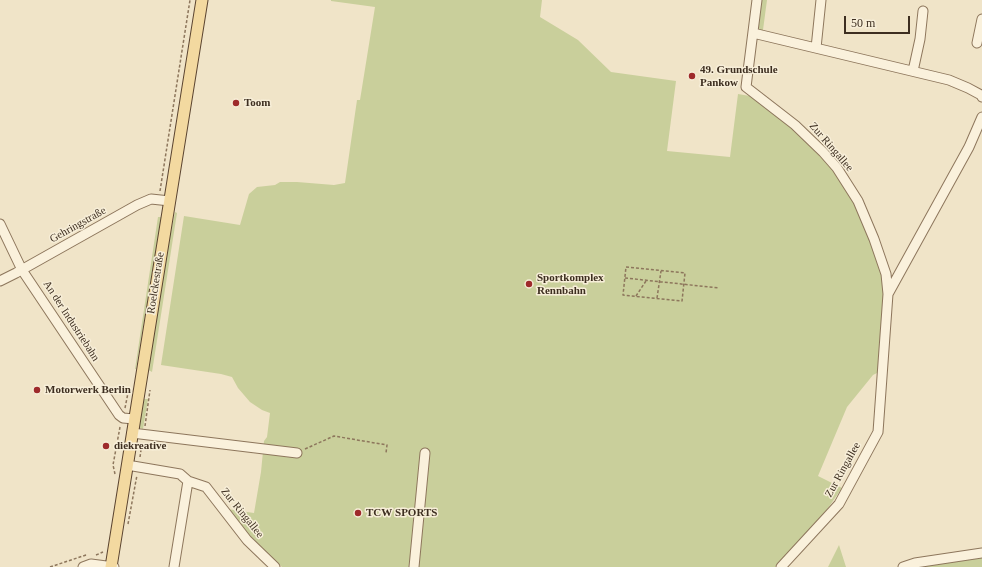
<!DOCTYPE html>
<html>
<head>
<meta charset="utf-8">
<style>
	body { margin:0 }
	#map { position:relative; width:982px; height:567px; overflow:hidden; background:#f0e4c8; font-family:Georgia,serif }
	canvas { display:block }
	.scale { position:absolute; left:844px; top:16px; width:66px; height:18px; box-sizing:border-box; border:2px solid #3d2e20; border-top:0; padding-left:5px; font-size:12px; line-height:14px; white-space:nowrap; color:#3d2e20; -webkit-text-stroke:3px #f7eed8; paint-order:stroke }
</style>
</head>
<body>
<div id="map">
<canvas width="982" height="567"></canvas>
<div class="scale">50 m</div>
</div>
<script>
const g = document.querySelector('canvas').getContext('2d');
g.lineJoin = 'round';
function fill(path, color) {
  g.fillStyle = color;
  g.fill(path, 'evenodd');
}
function shape(rows) {
  const path = new Path2D();
  for (const r of rows) {
    path.moveTo(r[0], r[1]);
    for (let i = 2; i < r.length; i += 2) path.lineTo(r[i], r[i + 1]);
  }
  return path;
}
function stroke(path, color, width, dash) {
  g.strokeStyle = color;
  g.lineWidth = width;
  g.lineCap = dash ? 'butt' : 'round';
  g.setLineDash(dash || []);
  g.stroke(path);
}
function write(font, color, halo, rows, align = 'center') {
  g.font = font + ' Georgia,serif';
  g.lineWidth = 3;
  g.setLineDash([]);
  g.textBaseline = 'middle';
  g.strokeStyle = halo;
  g.fillStyle = color;
  for (const [text, x, y, turn = 0] of rows) {
    g.save();
    g.translate(x, y);
    g.rotate((+turn || 0) * Math.PI / 180);
    g.textAlign = isNaN(turn) ? turn : align;
    if (halo) g.strokeText(text, 0, 0);
    g.fillText(text, 0, 0);
    g.restore();
  }
}
const green = shape([
	[331,0,542,0,540,17,578,40,611,72,676,81,667,151,730,157,738,94,750,96,783,119,830,165,859,208,883,274,885,294,879,372,873,375,847,407,818,476,842,488,819,521,801,543,775,567,282,567,249,537,227,509,254,513,261,472,264,441,267,437,270,413,262,410,250,402,238,388,232,377,221,374,161,365,184,216,240,225,249,194,257,187,275,185,280,182,297,182,334,185,345,183,357,100,360,100,375,7,331,1],
	[762,0,767,0,763,30,765,33,758,28],
	[175,212,177,213,152,372,147,369,167,246,171,232],
	[158,217,161,217,161,219,136,369,135,369],
	[142,399,148,399,143,429,138,427],
	[839,545,846,567,828,567],
	[982,557,982,567,916,567]
]);
const path = shape([
	[160,191,190,0],
	[626,267,685,273,682,301,623,295,626,267],
	[625,278,719,288],
	[636,296,646,281],
	[657,298,661,271],
	[125,408,129,388],
	[145,426,150,390],
	[305,449,334,436,387,445,386,453],
	[140,457,142,443],
	[115,474,113,465,120,427],
	[128,524,137,475],
	[96,555,103,552],
	[50,567,86,555,88,555]
]);
const minor = shape([
	[757,0,746,87,795,125,823,152,837,168,858,201,874,239,886,274,888,294,878,432,839,504,781,567],
	[753,33,949,80,968,88,981,95,982,97],
	[977,43,982,19],
	[816,48,821,0],
	[913,71,920,39,923,11],
	[0,224,22,270,119,415,123,418,134,419],
	[0,281,16,273,137,205,151,199,170,201],
	[888,294,969,147,982,117],
	[132,433,297,453],
	[127,465,180,474,188,481,206,487,247,540,275,567],
	[83,567,91,564,114,567],
	[174,567,188,481],
	[414,567,425,453],
	[903,567,915,563,982,553]
]);
const major = shape([
	[111,567,202,0]
]);
const markers = [
	[692,76,4,"#9e2a2b"],
	[236,103,4,"#9e2a2b"],
	[529,284,4,"#9e2a2b"],
	[37,390,4,"#9e2a2b"],
	[106,446,4,"#9e2a2b"],
	[358,513,4,"#9e2a2b"]
];
const poiNames = [
	["49. Grundschule",700,70],
	["Pankow",700,83],
	["Toom",244,103],
	["Sportkomplex",537,278],
	["Rennbahn",537,291],
	["Motorwerk Berlin",45,390],
	["diekreative",114,446],
	["TCW SPORTS",366,513]
];
const streetNames = [
	["Zur Ringallee",831,147,49],
	["Gehringstraße",78,225,-29],
	["Roelckestraße",156,283,-81],
	["An der Industriebahn",71,321,57],
	["Zur Ringallee",843,470,-61],
	["Zur Ringallee",242,513,51]
];
fill(green, '#c9cf9b');
stroke(minor, '#8d765c', 11);
stroke(major, '#5b4430', 13);
stroke(path, '#8d765c', 1.5, [3, 2]);
stroke(minor, '#faf1dc', 9);
stroke(major, '#f3d9a0', 11);
for (const [x, y, r, color] of markers) {
  const dot = new Path2D();
  dot.arc(x, y, r, 0, 2 * Math.PI);
  g.fillStyle = color;
  g.fill(dot);
  stroke(dot, '#f7eed8', 1.5);
}
write('bold 11px', '#3d2e20', '#f7eed8', poiNames, 'left');
write('11px', '#3d2e20', '#f7eed8', streetNames);
</script>
</body>
</html>
